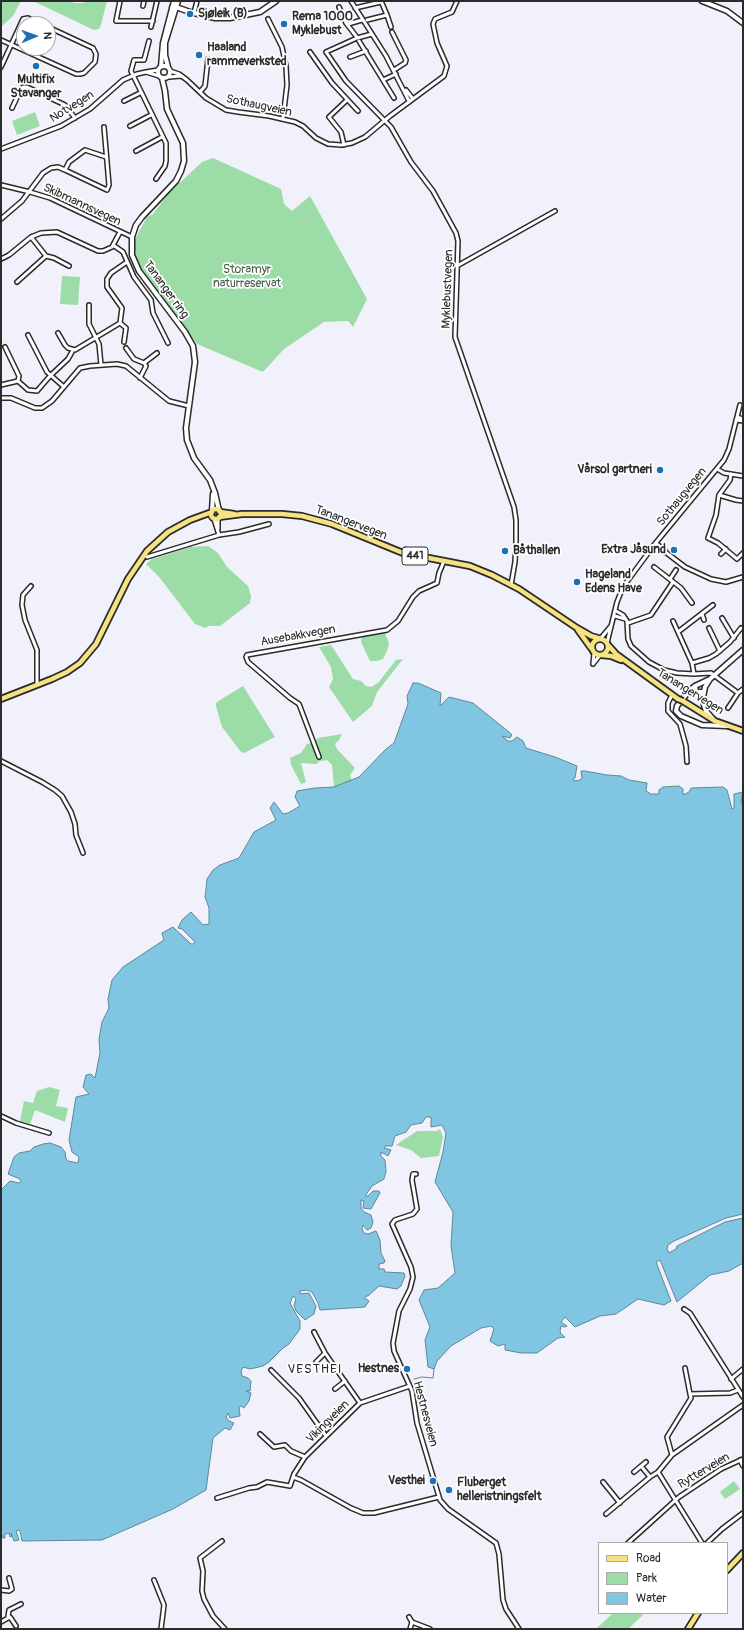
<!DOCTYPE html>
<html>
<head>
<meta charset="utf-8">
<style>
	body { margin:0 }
	#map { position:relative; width:744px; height:1630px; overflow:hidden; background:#f1f1fb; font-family:Pangolin,sans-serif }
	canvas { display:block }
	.frame { position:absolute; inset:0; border:2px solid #2b2b2b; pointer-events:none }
	.legend { position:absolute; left:598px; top:1542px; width:130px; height:72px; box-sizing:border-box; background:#fff; border:1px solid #aaa; margin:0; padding:5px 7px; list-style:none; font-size:12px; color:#2b2b2b }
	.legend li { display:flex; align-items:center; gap:8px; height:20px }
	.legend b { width:20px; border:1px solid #aaa }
	.north { position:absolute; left:16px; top:16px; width:40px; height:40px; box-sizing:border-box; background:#fff; border:1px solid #aaa; border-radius:50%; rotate:88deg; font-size:11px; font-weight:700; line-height:16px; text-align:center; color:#2b2b2b }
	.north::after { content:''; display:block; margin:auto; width:14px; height:18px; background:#1f6fb2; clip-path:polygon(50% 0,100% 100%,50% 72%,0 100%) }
</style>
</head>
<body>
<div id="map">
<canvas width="744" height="1630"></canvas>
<div class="frame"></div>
<ul class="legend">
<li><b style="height:5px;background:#f6e281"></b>Road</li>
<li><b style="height:11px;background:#9bdca7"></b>Park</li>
<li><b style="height:11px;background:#80c5e1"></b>Water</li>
</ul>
<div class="north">N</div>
</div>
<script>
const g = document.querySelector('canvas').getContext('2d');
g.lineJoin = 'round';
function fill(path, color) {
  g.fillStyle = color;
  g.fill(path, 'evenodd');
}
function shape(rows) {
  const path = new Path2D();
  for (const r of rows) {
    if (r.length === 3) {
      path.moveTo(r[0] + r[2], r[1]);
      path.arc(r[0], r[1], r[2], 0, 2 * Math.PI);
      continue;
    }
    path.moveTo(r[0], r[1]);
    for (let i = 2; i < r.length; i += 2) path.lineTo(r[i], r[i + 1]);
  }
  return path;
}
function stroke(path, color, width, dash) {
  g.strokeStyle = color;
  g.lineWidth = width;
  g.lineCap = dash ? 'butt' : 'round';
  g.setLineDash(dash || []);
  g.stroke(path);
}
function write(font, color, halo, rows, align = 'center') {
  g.font = font + ' Pangolin,sans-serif';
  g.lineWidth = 3.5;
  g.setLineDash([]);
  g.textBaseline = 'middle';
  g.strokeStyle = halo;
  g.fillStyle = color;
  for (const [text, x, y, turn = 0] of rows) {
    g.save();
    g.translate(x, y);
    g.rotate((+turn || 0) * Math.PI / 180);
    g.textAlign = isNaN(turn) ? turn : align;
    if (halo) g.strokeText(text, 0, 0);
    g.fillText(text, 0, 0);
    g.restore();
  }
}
const green = shape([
	[1,1,21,1,13,16,3,25,1,25],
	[33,1,73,1,73,3,84,3,87,1,107,1,101,25,99,29,94,30],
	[35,112,40,126,17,135,12,121],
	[213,158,281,189,284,204,292,211,310,196,367,299,353,327,348,321,324,322,284,349,263,372,197,344,143,271,136,258,134,241,147,217,153,214,168,194,202,162],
	[62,276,80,277,78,305,60,304],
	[208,546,218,553,227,567,248,586,251,596,250,603,220,626,208,626,206,628,195,624,160,578,146,564,152,559,191,547],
	[385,633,389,643,387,651,383,659,377,661,370,661,361,642,362,636],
	[331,645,353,679,361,681,366,686,371,687,378,683,396,660,403,659,377,692,372,706,353,722,329,687,333,679,331,667,319,647],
	[243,686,275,737,244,753,241,752,222,727,216,706,216,703,220,700],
	[342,734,339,740,335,744,337,749,355,768,350,775,352,781,334,787,332,765,327,760,320,761,316,764,301,763,306,782,301,784,291,765,290,758,301,753,307,744,314,743,318,738],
	[49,1087,60,1090,56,1106,68,1108,65,1122,35,1110,30,1124,20,1121,24,1101,33,1103,37,1091],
	[440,1129,443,1137,439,1156,421,1158,411,1150,396,1145,417,1131,437,1131],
	[734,1481,740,1489,725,1499,720,1492],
	[613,1613,641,1613,643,1615,628,1629,596,1629]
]);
const water = shape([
	[413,683,418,683,441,693,440,706,449,697,473,703,509,732,512,735,510,738,502,736,508,741,512,741,517,737,523,741,526,748,555,757,577,766,575,778,573,779,574,781,580,780,582,778,581,771,585,771,607,775,621,776,629,780,647,783,646,791,651,794,659,794,659,790,663,787,679,786,683,789,683,795,689,792,691,788,723,787,727,790,732,809,734,808,734,794,743,792,741,803,743,805,743,1214,726,1218,674,1241,668,1245,667,1249,669,1253,676,1249,677,1246,725,1222,743,1218,743,1263,729,1271,710,1275,677,1302,660,1260,656,1262,671,1301,664,1305,638,1299,616,1314,600,1316,575,1327,565,1317,561,1322,567,1326,565,1327,561,1326,560,1331,561,1334,565,1337,558,1338,537,1353,521,1353,505,1350,505,1344,498,1346,490,1341,494,1329,491,1326,481,1328,451,1346,437,1361,434,1369,428,1367,425,1340,430,1327,419,1300,424,1290,438,1288,455,1273,451,1246,453,1212,435,1182,443,1152,446,1133,442,1125,431,1127,431,1117,426,1117,422,1123,411,1125,406,1132,395,1136,392,1146,385,1146,384,1148,391,1150,388,1156,381,1152,381,1156,385,1160,386,1171,384,1179,372,1186,365,1196,368,1196,373,1191,379,1191,380,1193,371,1209,363,1208,364,1201,361,1200,361,1208,364,1212,371,1215,373,1222,371,1228,367,1230,363,1225,362,1229,364,1233,368,1234,376,1231,380,1240,381,1253,385,1261,384,1263,379,1264,379,1269,384,1269,385,1272,404,1273,405,1276,401,1286,397,1289,379,1286,368,1296,366,1296,365,1298,369,1301,365,1307,320,1310,318,1303,312,1292,307,1290,300,1291,300,1294,309,1293,316,1306,314,1314,305,1320,296,1311,294,1305,296,1299,293,1296,290,1303,300,1321,300,1329,289,1344,282,1349,269,1362,263,1366,250,1369,243,1367,241,1371,242,1376,248,1378,251,1381,250,1391,246,1391,251,1393,249,1401,244,1408,241,1406,239,1407,240,1416,230,1418,228,1413,226,1417,229,1421,234,1423,230,1430,225,1428,213,1438,206,1490,173,1509,102,1540,22,1541,20,1531,19,1530,16,1531,19,1540,14,1541,11,1533,12,1536,10,1537,9,1533,5,1534,5,1538,3,1538,2,1535,1,1539,1,1190,10,1181,19,1183,21,1181,20,1179,8,1174,14,1157,19,1153,30,1151,34,1147,43,1144,50,1143,61,1147,65,1152,66,1159,68,1161,78,1163,79,1157,72,1152,69,1140,76,1097,89,1094,83,1087,86,1075,91,1074,95,1078,100,1053,99,1039,102,1022,109,1008,108,999,112,980,123,967,164,940,162,933,173,927,191,944,193,944,195,942,182,929,178,928,182,920,191,912,203,925,209,924,209,908,205,897,206,889,207,879,213,870,220,865,239,858,254,832,276,820,270,808,274,802,283,814,288,813,300,806,295,797,297,791,315,788,334,787,359,777,386,749,394,743,408,704,407,696,413,683]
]);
const stream = shape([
	[414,1379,422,1377,433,1378,434,1369]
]);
const minor = shape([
	[120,1,116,21,153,21],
	[351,1,386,56,409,101],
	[143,6,144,1],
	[339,7,346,23,356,36],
	[355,8,381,2],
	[194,13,197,1],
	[387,15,391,27],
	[268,19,282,47,286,66,287,85,283,118],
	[367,20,387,15,381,1],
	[348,24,362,20],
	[151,27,157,1],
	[392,32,406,60,405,63,394,70],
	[372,34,357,38,326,52,346,81,391,127,411,162,433,191,456,233,458,241,455,337,514,507,516,520,516,541,515,562,511,585],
	[1,40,76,74,80,74,84,73,95,62,96,54,93,48,48,27],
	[149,41,144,60,134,60,131,71,166,143,166,161,165,166,156,179],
	[359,41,394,98],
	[310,52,332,83,358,111],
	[350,57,366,51],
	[1,67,23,19,28,18,41,24],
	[158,70,146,72,159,76],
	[170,71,179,74,187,80,206,98,226,110,238,112,269,116,295,122,303,126,316,138,328,144,341,145,352,143,365,137,390,116,444,76,447,66,437,43,433,24,435,19,452,12,457,1],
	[169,77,181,76],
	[383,80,396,74],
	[406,90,413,99],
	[200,92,205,86,208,59],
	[124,101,140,93],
	[12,108,21,89,23,87,27,87,65,105,75,118],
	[130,126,151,115],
	[344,145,341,132,329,117,347,100],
	[1,149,61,126,90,109,123,80,137,74,146,72],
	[136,151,162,137],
	[65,170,69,162,85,150,106,157],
	[1,185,30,192,50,198,132,237],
	[1,219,22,201,43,173,51,168,58,167,65,170,107,190,109,185,104,127],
	[31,237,46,256,54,258,69,266],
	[113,245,123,252,134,277,151,300,153,313,168,343],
	[1,259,9,255,31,237,41,233,57,232,98,251,103,251,112,247,120,232],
	[457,266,555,211],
	[17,282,46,256],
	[89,305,89,324,99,344,101,365],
	[120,323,126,328,124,342],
	[58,333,65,345,68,348,75,350,120,323,122,308,107,287,107,279,111,273,127,262],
	[28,335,47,372,64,387],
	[126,348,134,359,144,363,146,366,140,378],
	[144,363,157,353],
	[18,381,28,390,37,391,50,376,68,359,72,352],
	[1,385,18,381,19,376,5,347],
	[1,398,11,398,35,408,42,408,52,401,80,368,90,366,117,364,126,366,169,401,189,406],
	[737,417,743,419],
	[736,420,743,421],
	[717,469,724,473,743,476],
	[731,474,730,480,719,495,716,515,708,538,718,543,737,559,743,553],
	[719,495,736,500,743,501],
	[214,519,219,535],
	[218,529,218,518],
	[656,543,668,554,685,567,711,579,726,582,743,577],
	[654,545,664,552],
	[721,554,726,549],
	[147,557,219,535,239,532,269,524],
	[654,567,681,588,692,603],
	[670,579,676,570],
	[31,586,23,595,22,605,25,620,37,650,37,685],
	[616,611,623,615,627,621,628,639,631,646,649,662,664,670,677,673,694,674,711,673,738,693,743,689],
	[702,614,704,620],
	[615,616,625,619],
	[722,618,734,638],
	[673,621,692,663,694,674],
	[628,623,651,615,673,582],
	[709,628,720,651],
	[678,632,713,605],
	[601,638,611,626],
	[607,643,617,602,623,587,654,545,724,460,729,449,740,405],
	[692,663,709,658,716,654,730,642,741,628],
	[593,664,594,653],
	[593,664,600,655],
	[672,695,668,703,668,711,680,724,686,746,687,762],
	[728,708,738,693],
	[319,757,299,704,290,698,248,662,246,657,247,655,387,630,398,621,413,597,419,591,437,583,439,573,444,561],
	[1,761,42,782,55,790,62,796,71,812,75,824,76,835,83,853],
	[1,1116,16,1123,49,1133],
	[416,1174,413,1174,412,1180,417,1209,413,1214,395,1220,392,1224,411,1267,413,1277,410,1289,399,1311,393,1343,394,1351,412,1391,417,1423,440,1500,448,1509,496,1543,499,1554,503,1600,506,1609,519,1629],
	[684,1309,690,1313,743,1397],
	[314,1332,325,1353,360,1403],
	[316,1362,325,1353],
	[685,1368,690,1394],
	[271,1370,299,1398,326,1436],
	[731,1379,743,1369],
	[335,1389,345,1381],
	[260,1434,274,1447,285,1445,291,1451,305,1457],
	[672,1455,667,1437,691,1398,690,1394,730,1393,738,1390],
	[740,1460,743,1466],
	[641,1466,650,1477],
	[634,1472,646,1462],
	[658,1472,702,1543],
	[293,1477,301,1480,351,1508,363,1513,374,1513,439,1497],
	[603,1482,620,1503],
	[217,1498,249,1488,257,1487,267,1482,290,1486,294,1474,305,1457,360,1403,410,1386],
	[606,1514,650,1477,658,1472,672,1455,743,1405],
	[222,1541,200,1558,203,1571,202,1591,204,1599,213,1616,225,1629],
	[628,1543,679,1497,721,1469,743,1459],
	[707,1543,722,1529,743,1513],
	[154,1580,164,1605,161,1629],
	[1,1590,9,1591,12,1589,9,1578],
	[8,1617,9,1610,21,1604],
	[409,1617,412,1622,410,1629],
	[1,1622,10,1617,16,1626],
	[412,1622,430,1629]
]);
const secondary = shape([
	[702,1,727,11,743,23],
	[172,8,176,7,190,12,215,18,230,18,260,12,276,1],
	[164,72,6],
	[161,67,163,43,174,1],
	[168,67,165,55,165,43,178,1],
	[162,78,165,91,167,109,183,143,184,161,181,171,176,181,142,217,136,225,132,237,132,255,139,271,185,332,193,346,195,362,186,428,187,440,194,458,210,480,215,493,219,511],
	[212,511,213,494],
	[710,679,695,686,689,691,677,706,676,711,681,716,702,725,727,726],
	[695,686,696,692,704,692],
	[713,719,706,711,704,705,703,697,705,687,710,679,743,650]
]);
const primary = shape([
	[216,514,5],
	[220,512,234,514],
	[219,517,242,514,282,514,302,516,332,524,403,553,470,566,492,575,519,589,577,628,591,636,598,638],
	[578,630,591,648],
	[600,647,8],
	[608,645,616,654,678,699],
	[602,655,611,656,621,660],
	[1,699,52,679,67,672,80,663,96,644,128,579,147,551,168,532,190,520,212,512],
	[683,701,715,721,743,731],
	[727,1570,743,1553],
	[688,1629,698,1613]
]);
const primaryBridge = shape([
	[678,699,683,701]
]);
const markers = [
	[190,14,4,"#1f6fb2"],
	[284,24,4,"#1f6fb2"],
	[199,55,4,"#1f6fb2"],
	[36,66,4,"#1f6fb2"],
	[660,470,4,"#1f6fb2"],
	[674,550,4,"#1f6fb2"],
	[505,551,4,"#1f6fb2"],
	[577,582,4,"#1f6fb2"],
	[407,1369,4,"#1f6fb2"],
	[433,1481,4,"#1f6fb2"],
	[449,1490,4,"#1f6fb2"]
];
const shields = [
	[415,556,26]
];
const shieldNames = [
	["441",415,556]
];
const poiNames = [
	["Sjøleik (B)",198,14],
	["Rema 1000",292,17],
	["Myklebust",292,31],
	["Haaland",207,48],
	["rammeverksted",207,62],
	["Multifix",36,80,"center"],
	["Stavanger",36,94,"center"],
	["Vårsol gartneri",652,470,"right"],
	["Extra Jåsund",666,550,"right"],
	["Båthallen",513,551],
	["Hageland",585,575],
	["Edens Have",585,589],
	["Hestnes",399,1369,"right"],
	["Vesthei",425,1481,"right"],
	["Fluberget",457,1483],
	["helleristningsfelt",457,1497]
];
const streetNames = [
	["Sothaugveien",259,106,12],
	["Notvegen",72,107,-32],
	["Skibmannsvegen",82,205,25],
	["Myklebustvegen",448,289,-88],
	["Tananger ring",166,290,54],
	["Sothaugvegen",682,497,-51],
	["Tanangervegen",351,523,21],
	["Ausebakkvegen",298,636,-10],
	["Tanangervegen",690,692,32],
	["Hestnesveien",425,1414,75],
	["Vikingveien",328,1422,-45],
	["Rytterveien",704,1471,-31]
];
const parkNames = [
	["Storamyr",247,270],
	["naturreservat",247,284]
];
const neighbourhoodNames = [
	["VESTHEI",315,1370]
];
fill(green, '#9bdca7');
fill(water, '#80c5e1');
stroke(water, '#5e8798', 1);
stroke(stream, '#5e8798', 1);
stroke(minor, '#2b2b2b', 6);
stroke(secondary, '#2b2b2b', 7);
stroke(primary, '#2b2b2b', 8);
stroke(minor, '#fff', 3);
stroke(secondary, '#fff', 4);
stroke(primary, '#f6e281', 4.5);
stroke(primaryBridge, '#2b2b2b', 8, []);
stroke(primaryBridge, '#f6e281', 4.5);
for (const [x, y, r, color] of markers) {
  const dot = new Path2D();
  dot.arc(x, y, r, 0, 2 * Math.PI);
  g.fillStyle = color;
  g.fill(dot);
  stroke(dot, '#fff', 1.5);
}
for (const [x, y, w] of shields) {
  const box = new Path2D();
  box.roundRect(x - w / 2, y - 9, w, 18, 3);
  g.fillStyle = '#fff';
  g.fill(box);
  stroke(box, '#2b2b2b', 1);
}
write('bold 11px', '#2b2b2b', null, shieldNames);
write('bold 12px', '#2b2b2b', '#fff', poiNames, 'left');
write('12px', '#2b2b2b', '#fff', streetNames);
write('12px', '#4d6050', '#fff', parkNames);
g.letterSpacing = '1px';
write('13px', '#2b2b2b', '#fff', neighbourhoodNames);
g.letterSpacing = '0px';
</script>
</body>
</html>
